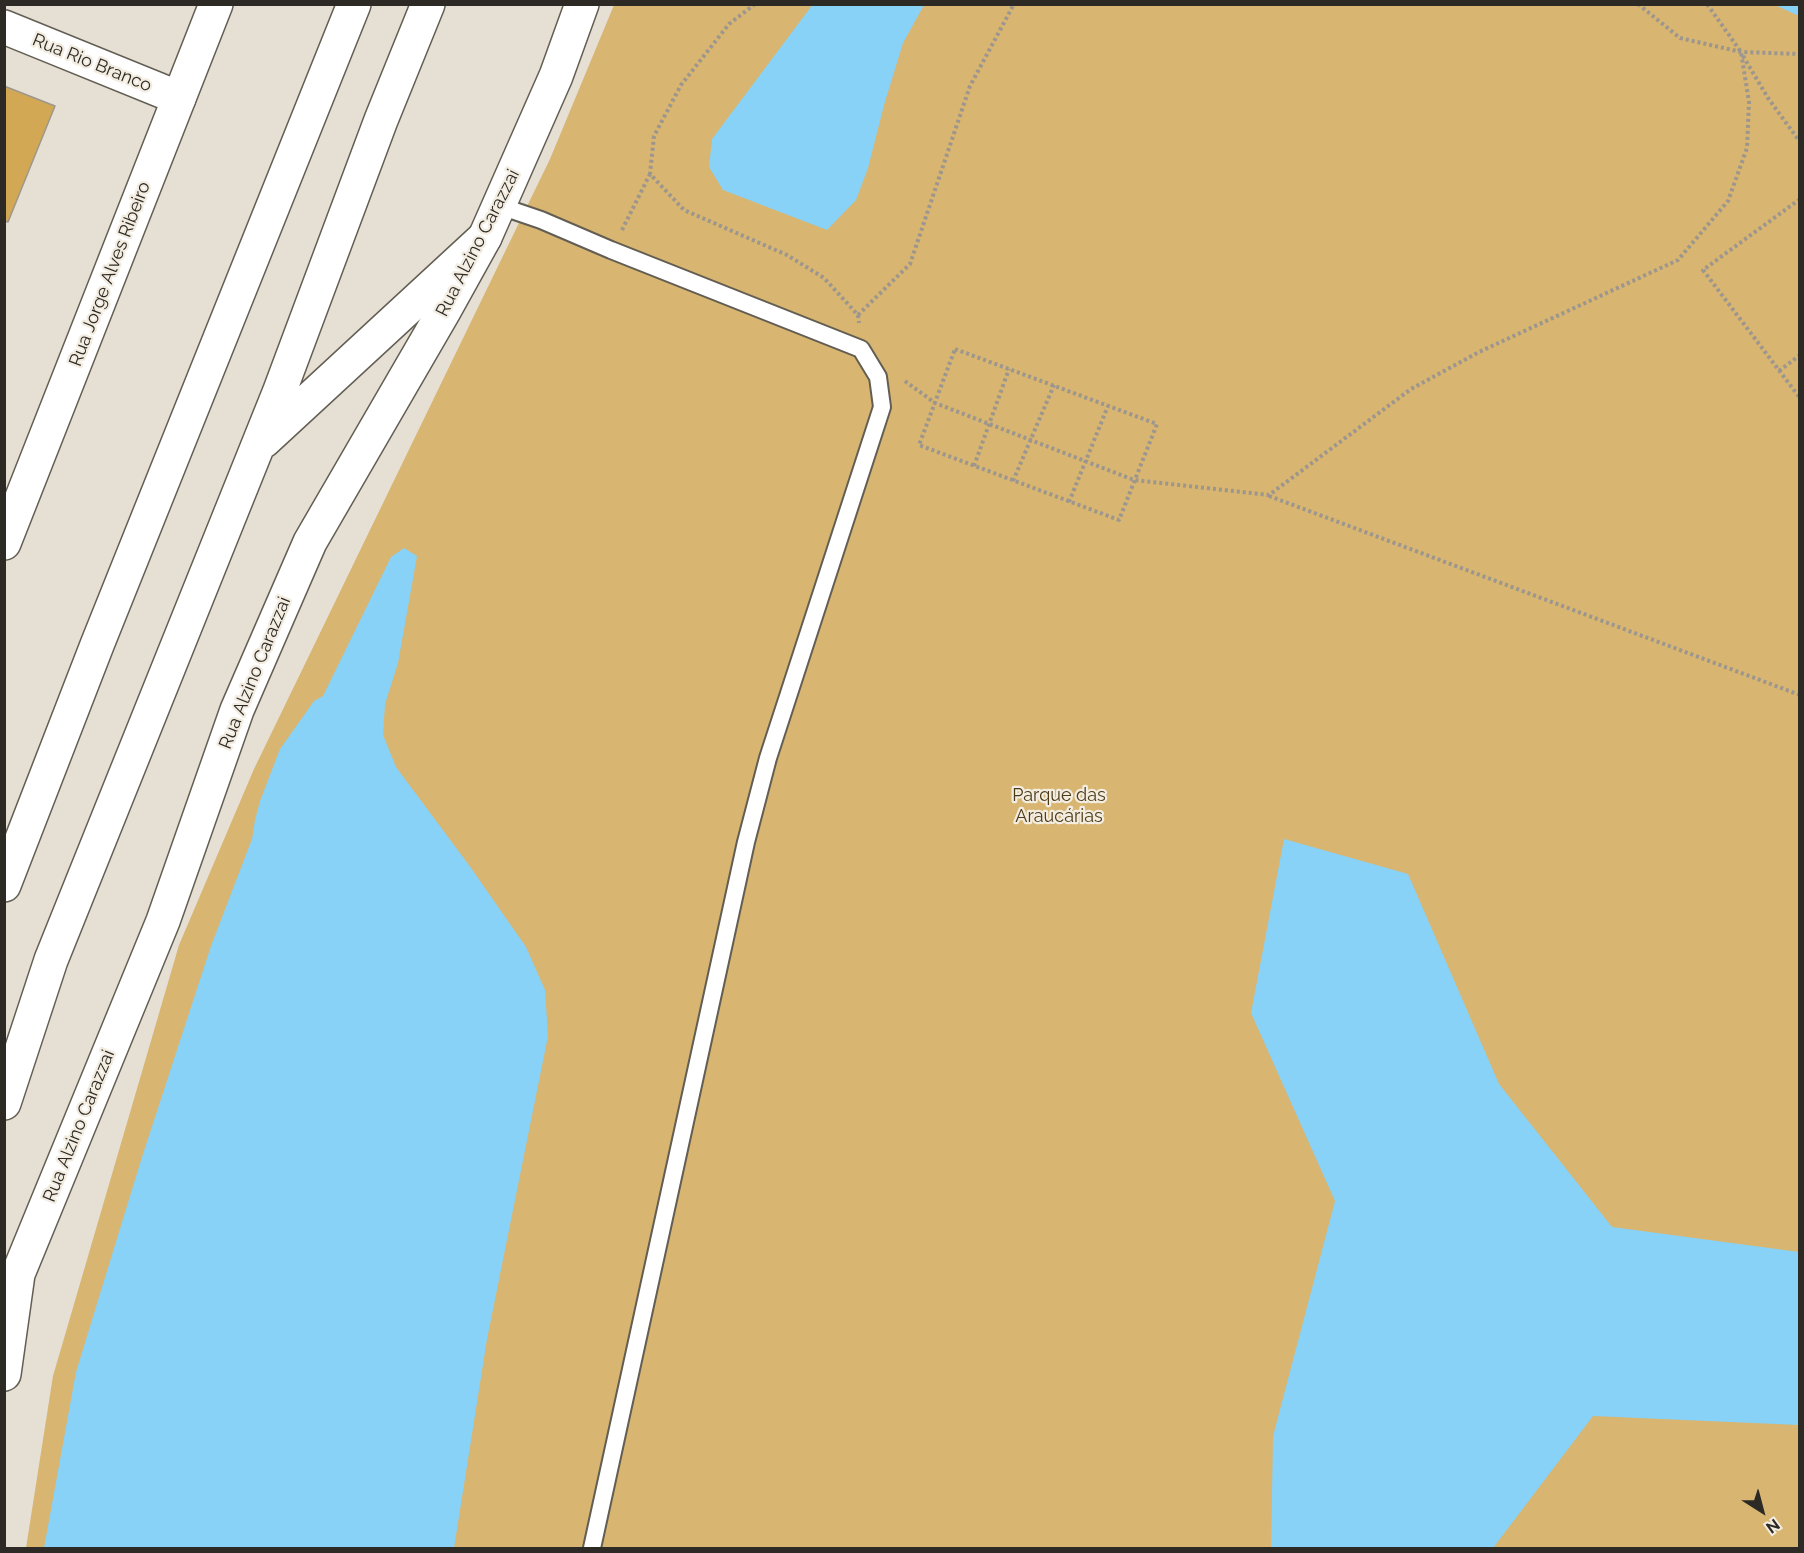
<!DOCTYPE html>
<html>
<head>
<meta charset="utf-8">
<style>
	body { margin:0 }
	#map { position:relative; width:1804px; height:1553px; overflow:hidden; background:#e6dfd3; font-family:Raleway,sans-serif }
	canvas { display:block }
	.frame { position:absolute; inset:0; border:6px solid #2d2a26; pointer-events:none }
	.north { position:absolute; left:1732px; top:1481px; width:60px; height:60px; -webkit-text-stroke:4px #f3ece0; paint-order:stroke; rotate:144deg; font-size:16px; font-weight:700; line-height:24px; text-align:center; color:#2d2a26 }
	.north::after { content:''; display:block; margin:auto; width:21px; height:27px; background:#2d2a26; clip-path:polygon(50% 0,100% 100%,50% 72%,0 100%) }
</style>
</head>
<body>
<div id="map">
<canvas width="1804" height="1553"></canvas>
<div class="frame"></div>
<div class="north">N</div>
</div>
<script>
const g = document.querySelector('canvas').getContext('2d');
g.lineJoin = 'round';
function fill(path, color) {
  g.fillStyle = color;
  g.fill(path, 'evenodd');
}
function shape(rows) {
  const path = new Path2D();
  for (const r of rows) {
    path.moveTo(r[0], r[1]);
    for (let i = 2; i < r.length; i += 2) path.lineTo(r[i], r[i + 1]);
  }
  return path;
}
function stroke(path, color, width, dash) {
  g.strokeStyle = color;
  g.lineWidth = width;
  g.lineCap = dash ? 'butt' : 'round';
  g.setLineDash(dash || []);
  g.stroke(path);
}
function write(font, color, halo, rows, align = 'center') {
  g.font = font + ' Raleway,sans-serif';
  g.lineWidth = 4.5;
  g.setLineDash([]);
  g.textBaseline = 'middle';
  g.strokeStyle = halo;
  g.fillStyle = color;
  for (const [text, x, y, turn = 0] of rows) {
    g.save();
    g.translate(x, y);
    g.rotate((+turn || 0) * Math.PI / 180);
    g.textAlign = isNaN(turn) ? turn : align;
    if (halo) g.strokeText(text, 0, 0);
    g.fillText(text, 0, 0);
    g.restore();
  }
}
const green = shape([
	[614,5,1799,5,1799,1548,26,1548,53,1376,179,945,254,769,550,159]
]);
const water = shape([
	[813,4,924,5,903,43,884,105,868,168,856,200,827,230,723,190,709,167,712,139],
	[1775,5,1799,5,1799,16],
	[404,548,417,556,398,663,385,704,383,735,396,767,471,868,526,947,545,990,548,1036,487,1339,454,1548,44,1548,76,1372,142,1157,211,946,252,839,255,820,260,801,280,749,314,701,323,696,391,557],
	[1284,839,1408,874,1499,1084,1612,1227,1799,1252,1799,1425,1593,1416,1493,1548,1271,1548,1273,1436,1335,1201,1251,1013]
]);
const building = shape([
	[4,86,55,106,8,222,4,221,4,86]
]);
const path = shape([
	[755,4,729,24,681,85,654,136,650,174,684,210,787,255,824,278,858,315,859,323],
	[1638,4,1680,38,1741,52,1800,54],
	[1743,56,1768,98,1800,142],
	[1800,199,1703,270,1800,398],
	[622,230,650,174],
	[858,315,910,264,970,86,1014,4],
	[955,349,1157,424,1119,520,919,445,955,349],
	[1779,371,1800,355],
	[905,381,935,403,1134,480,1269,495,1411,389,1479,352,1678,260,1728,201,1747,148,1749,102,1741,52,1707,4],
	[974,466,1009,369],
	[1013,481,1054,385],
	[1269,496,1800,695],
	[1069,502,1108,406]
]);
const service = shape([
	[500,206,541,220,611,250,861,349,878,377,882,407,768,758,746,842,592,1548]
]);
const minor = shape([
	[4,27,179,98]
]);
const secondary = shape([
	[4,543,216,4],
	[4,1374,18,1274,163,921,237,710,310,542,444,311,485,237,556,76,582,4]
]);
const motorway = shape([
	[264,441,485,237],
	[4,885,97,645,354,4],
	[4,1103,51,960,279,393,381,120,428,4]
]);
const streetNames = [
	["Rua Rio Branco",92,63,22],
	["Rua Alzino Carazzai",478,243,-63],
	["Rua Jorge Alves Ribeiro",110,274,-69],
	["Rua Alzino Carazzai",255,673,-68],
	["Rua Alzino Carazzai",79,1126,-68]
];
const parkNames = [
	["Parque das",1059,796],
	["Araucárias",1059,817]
];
fill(green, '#d8b570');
fill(water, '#88d2f8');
fill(building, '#d2a855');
stroke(building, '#9d978b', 1.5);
stroke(service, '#635e53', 20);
stroke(minor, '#635e53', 36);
stroke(secondary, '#635e53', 36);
stroke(motorway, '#635e53', 36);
stroke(path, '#9c968e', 4, [3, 3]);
stroke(service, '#fff', 16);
stroke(minor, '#fff', 33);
stroke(secondary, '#fff', 33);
stroke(motorway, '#fff', 33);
write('18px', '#2d2a26', '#f3ece0', streetNames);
write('18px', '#4b3a16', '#f3ece0', parkNames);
</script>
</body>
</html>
